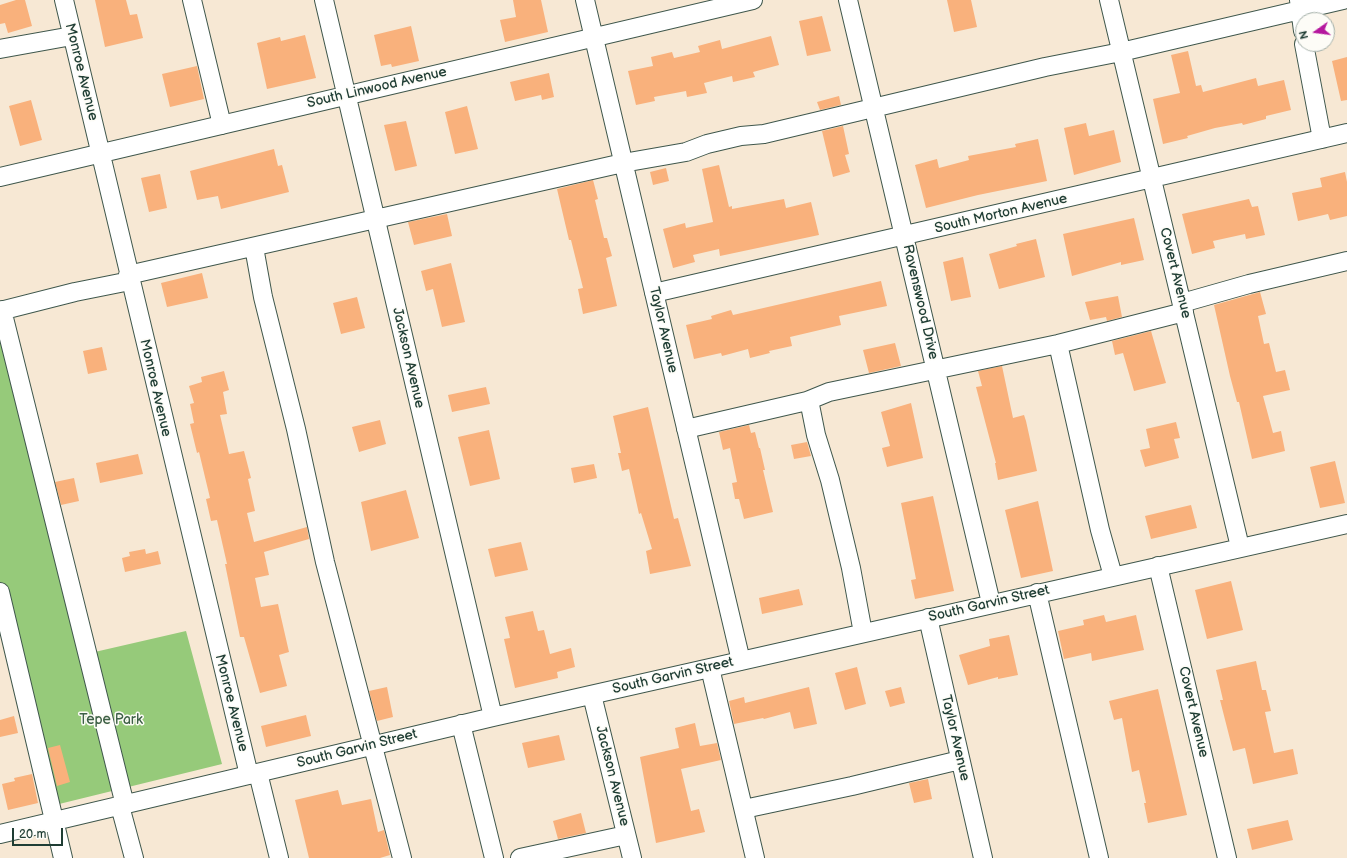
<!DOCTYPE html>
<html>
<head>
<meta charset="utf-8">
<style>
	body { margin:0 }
	#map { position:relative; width:1347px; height:858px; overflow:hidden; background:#f7e8d4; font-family:"Balsamiq Sans",sans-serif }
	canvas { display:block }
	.north { position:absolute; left:1295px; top:12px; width:40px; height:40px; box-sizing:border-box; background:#fdfcf7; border:1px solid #a4b0a9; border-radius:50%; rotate:256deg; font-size:11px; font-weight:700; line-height:16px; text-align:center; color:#1f3d34 }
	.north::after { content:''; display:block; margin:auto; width:14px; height:18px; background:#b5179e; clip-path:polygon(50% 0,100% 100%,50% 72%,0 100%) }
	.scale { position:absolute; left:12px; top:828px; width:51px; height:18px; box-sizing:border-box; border:2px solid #1f3d34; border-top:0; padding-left:5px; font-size:12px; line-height:14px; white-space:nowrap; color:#1f3d34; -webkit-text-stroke:3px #fdfcf7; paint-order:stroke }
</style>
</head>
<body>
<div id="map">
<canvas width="1347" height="858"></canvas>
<div class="north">N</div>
<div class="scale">20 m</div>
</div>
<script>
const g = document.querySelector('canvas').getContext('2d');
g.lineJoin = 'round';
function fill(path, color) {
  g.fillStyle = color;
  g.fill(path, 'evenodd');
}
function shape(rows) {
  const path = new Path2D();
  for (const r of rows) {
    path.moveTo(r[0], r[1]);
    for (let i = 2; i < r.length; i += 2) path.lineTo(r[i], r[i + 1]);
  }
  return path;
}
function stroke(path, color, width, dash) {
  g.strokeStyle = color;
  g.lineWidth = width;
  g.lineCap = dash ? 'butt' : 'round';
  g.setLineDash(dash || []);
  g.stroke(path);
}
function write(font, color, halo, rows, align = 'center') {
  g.font = font + ' "Balsamiq Sans",sans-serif';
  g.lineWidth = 3;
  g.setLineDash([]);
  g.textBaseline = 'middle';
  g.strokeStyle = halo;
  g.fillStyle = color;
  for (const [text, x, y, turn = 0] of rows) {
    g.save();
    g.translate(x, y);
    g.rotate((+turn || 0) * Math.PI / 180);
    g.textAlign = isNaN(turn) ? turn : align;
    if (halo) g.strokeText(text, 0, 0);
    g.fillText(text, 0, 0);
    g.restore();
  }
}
const green = shape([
	[0,317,86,654,186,631,222,764,51,806,0,591]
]);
const building = shape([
	[16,0,25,0,32,26,8,33,5,23,0,24,0,5],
	[95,0,126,0,130,15,137,14,143,38,105,47],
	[513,0,541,0,548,32,505,42,500,20,516,17],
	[947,0,971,0,977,27,954,32],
	[822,16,831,51,807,56,799,21],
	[411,26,419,61,392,67,391,64,381,66,374,35],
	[305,35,316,78,267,89,257,43,280,37,281,41],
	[771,36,779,65,753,72,755,77,733,82,732,76,704,83,707,93,687,97,686,91,654,97,655,101,636,105,628,71,653,66,651,57,672,52,674,58,700,52,698,46,720,40,722,49],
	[1188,51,1196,86,1201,85,1203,92,1256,78,1258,86,1284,80,1291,110,1266,116,1266,119,1243,125,1242,123,1215,128,1187,136,1188,138,1163,144,1153,99,1180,93,1171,55],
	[1347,57,1347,100,1341,101,1332,61],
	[197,66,204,99,170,107,162,74],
	[549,73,554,97,542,100,541,95,515,101,510,82],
	[839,96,841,105,820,110,817,102],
	[31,100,42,140,20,146,9,106],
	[467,106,478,149,455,154,445,112],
	[406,121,417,166,395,171,384,125],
	[1086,123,1089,136,1114,130,1121,162,1074,175,1064,128],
	[843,126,849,154,845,155,850,172,833,177,822,131],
	[1038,139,1047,181,978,195,926,208,915,165,937,159,939,168,969,160,968,156,1016,147,1015,144],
	[274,149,278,166,282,165,289,192,221,209,218,196,197,200,190,171],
	[719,165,729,207,732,206,732,209,784,199,786,208,811,202,819,235,720,256,719,249,693,255,695,262,673,268,663,229,685,223,686,228,713,222,702,169],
	[666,168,669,181,653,185,650,172],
	[1345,172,1347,182,1347,216,1330,220,1328,214,1298,221,1292,193,1322,187,1320,178],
	[160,174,167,208,149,212,141,178],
	[593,180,598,199,595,200,604,238,607,238,612,256,606,258,617,306,583,314,578,289,583,288,571,240,569,240,557,189],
	[1249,199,1252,207,1258,206,1265,235,1246,239,1245,234,1213,241,1215,248,1192,254,1182,214],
	[447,214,452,236,414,245,408,222],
	[1134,218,1144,260,1121,265,1121,262,1072,276,1063,234],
	[1036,239,1045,277,999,289,989,254,1017,246,1016,244],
	[963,257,971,297,951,301,943,262],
	[451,263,465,322,442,327,433,289,426,291,421,271],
	[202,273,208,298,167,307,161,283],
	[881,281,887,306,839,316,841,325,790,337,792,346,769,351,770,353,750,358,748,349,722,356,721,353,694,359,686,325,712,319,711,316,731,310,733,315],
	[1260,292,1266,314,1258,316,1264,344,1269,343,1276,372,1285,370,1290,390,1263,396,1273,433,1281,431,1285,451,1252,459,1239,402,1237,402,1230,376,1214,305],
	[1118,296,1122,317,1107,321,1106,317,1090,320,1085,302],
	[357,297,365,328,341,334,333,303],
	[1151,331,1166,383,1134,391,1123,353,1115,355,1112,341],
	[895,343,901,366,869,373,863,350],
	[102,347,107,370,88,374,83,351],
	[1002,366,1013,418,1024,415,1026,421,1037,471,998,480,995,463,996,463,976,387,982,386,978,371],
	[224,371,229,390,223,392,227,414,220,415,229,454,244,451,251,478,248,479,255,511,247,513,254,542,307,527,309,539,264,552,269,575,255,578,261,607,278,604,289,652,279,655,287,686,260,693,244,637,240,637,225,564,227,564,217,520,211,521,206,499,210,498,199,452,197,453,190,424,194,423,190,404,194,403,189,386,202,382,201,377],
	[486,387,490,404,452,412,448,395],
	[911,403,923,458,887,467,882,448,890,446,881,412],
	[648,407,674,519,678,518,691,566,650,574,646,551,652,549,641,513,639,514,629,469,622,471,618,453,621,453,613,416],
	[380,420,386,444,359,452,352,427],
	[1176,422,1180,438,1174,439,1179,458,1145,467,1140,450,1150,448,1146,429],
	[749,425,751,433,755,432,759,448,760,448,765,470,763,470,773,512,744,519,739,499,735,499,732,483,737,482,730,448,723,450,719,432],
	[489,430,500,479,470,486,458,437],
	[807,442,811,456,794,459,791,445],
	[138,454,143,474,100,483,96,463],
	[1335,461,1345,503,1320,508,1310,467],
	[594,464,597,478,574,483,571,468],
	[74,478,79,501,61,505,55,482],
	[406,490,419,538,371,551,361,502],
	[933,496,954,591,915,599,911,580,916,579,901,503],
	[1038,501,1053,571,1021,578,1005,510],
	[1191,505,1197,528,1151,539,1145,516],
	[521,542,528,570,495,577,488,549],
	[145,549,146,554,158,551,161,564,125,572,122,558,130,556,129,552],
	[1231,581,1243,630,1207,639,1195,590],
	[799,589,803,605,762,614,759,598],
	[533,611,538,631,544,630,550,654,571,648,575,667,557,672,558,678,515,688,504,639,510,638,505,617],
	[1104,615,1106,622,1136,615,1144,650,1092,661,1091,653,1064,659,1058,631,1084,625,1083,620],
	[1009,635,1018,675,998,679,998,677,968,685,959,655,990,646,989,639],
	[1256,661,1262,690,1266,690,1271,711,1265,712,1274,753,1293,749,1298,774,1253,784,1245,748,1233,751,1220,700,1223,700,1216,670],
	[857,667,866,704,845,710,835,673],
	[387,687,393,717,377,721,369,691],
	[809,687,817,724,794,729,790,712,764,719,763,718,734,724,729,701,744,697,745,703],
	[901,687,905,703,890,707,885,691],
	[1158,689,1187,815,1148,823,1144,803,1146,803,1139,770,1132,772,1122,718,1114,720,1109,701],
	[306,715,311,736,266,747,261,726],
	[14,716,18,733,0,737,0,720],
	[695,723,700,746,717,743,721,760,681,769,691,811,699,809,705,832,656,843,640,757,679,748,675,728],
	[559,735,565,760,528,768,522,743],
	[60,745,70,782,57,786,48,748],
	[32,774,38,803,8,810,2,784,15,781,14,778],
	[928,779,932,799,914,803,909,783],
	[338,790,342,805,371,799,378,832,384,830,390,855,380,858,309,858,295,800],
	[581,813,586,833,558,839,553,821],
	[1288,820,1293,840,1252,850,1247,829]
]);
const minor = shape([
	[64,0,249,775],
	[192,0,222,125],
	[324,0,493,717],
	[585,0,741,661],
	[848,0,991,603],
	[1109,0,1240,547],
	[1299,0,1303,31],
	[1304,44,1322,139],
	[0,49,72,36],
	[0,177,753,0],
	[254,247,263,297,296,429,325,562,402,858],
	[128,275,623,163,686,152,707,144,741,136,764,134,1045,67,1121,52,1343,0],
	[654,293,1347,133],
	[1182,303,1249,284,1347,261],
	[2,310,125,805],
	[0,311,75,292,130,281],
	[1058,344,1100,530,1113,576],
	[809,400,816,435,830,480,851,568,863,633],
	[686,429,807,401,829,392,1058,344,1184,312],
	[1158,566,1227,858],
	[0,592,63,858],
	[1037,593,1099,858],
	[928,618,983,858],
	[710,668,755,858],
	[592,695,632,858],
	[461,724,494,858],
	[258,773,279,858],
	[120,806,134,858],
	[744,809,852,786,960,760],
	[0,834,493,717,1347,524],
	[520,858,626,835]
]);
const streetNames = [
	["Monroe Avenue",81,72,76],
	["South Linwood Avenue",377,88,-13],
	["South Morton Avenue",1001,214,-13],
	["Covert Avenue",1175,273,76],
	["Ravenswood Drive",920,302,77],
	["Taylor Avenue",663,330,77],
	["Jackson Avenue",408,358,77],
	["Monroe Avenue",155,388,77],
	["South Garvin Street",989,604,-13],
	["South Garvin Street",673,676,-13],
	["Monroe Avenue",231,703,76],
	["Covert Avenue",1193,712,77],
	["Taylor Avenue",955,738,77],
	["South Garvin Street",357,749,-14],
	["Jackson Avenue",612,776,76]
];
const parkNames = [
	["Tepe Park",111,720]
];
fill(green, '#96ca7a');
fill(building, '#f9b17c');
stroke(minor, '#3f574c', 20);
stroke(minor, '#fff', 18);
write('14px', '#1f3d34', '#fdfcf7', streetNames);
write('14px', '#3d6046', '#fdfcf7', parkNames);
</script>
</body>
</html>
